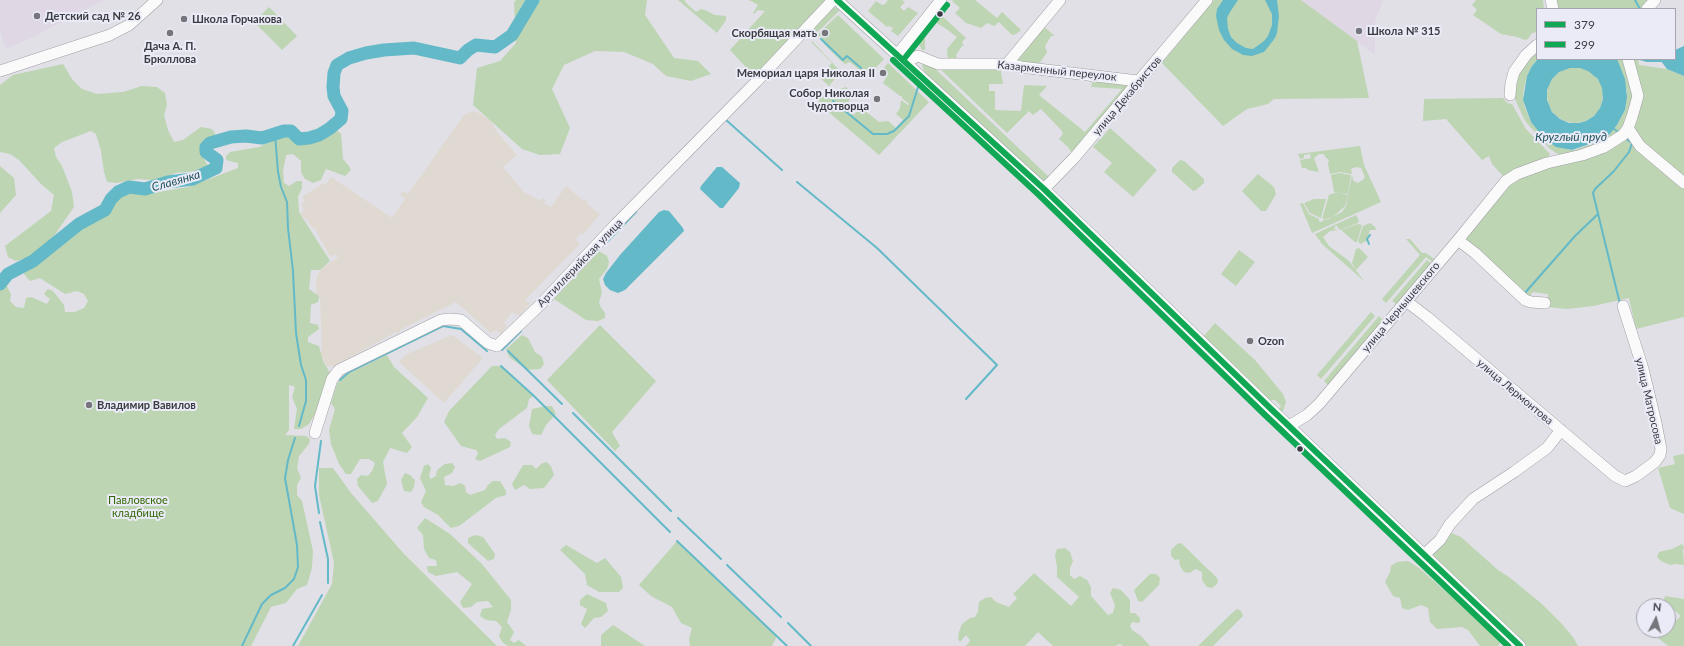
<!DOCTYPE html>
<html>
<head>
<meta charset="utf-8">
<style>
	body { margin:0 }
	#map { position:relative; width:1684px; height:646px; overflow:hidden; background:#e0e0e6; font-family:Lato,sans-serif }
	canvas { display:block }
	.legend { position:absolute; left:1536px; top:8px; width:140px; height:52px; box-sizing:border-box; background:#eaebf7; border:1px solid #a4a5ae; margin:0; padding:5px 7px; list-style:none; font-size:12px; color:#3b3c41 }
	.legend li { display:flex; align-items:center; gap:8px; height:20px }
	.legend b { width:20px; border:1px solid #a4a5ae }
	.north { position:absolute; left:1636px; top:598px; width:40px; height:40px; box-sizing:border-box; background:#eaebf7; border:1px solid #a4a5ae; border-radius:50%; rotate:6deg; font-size:11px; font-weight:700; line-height:16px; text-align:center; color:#3b3c41 }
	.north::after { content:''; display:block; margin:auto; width:14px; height:18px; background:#75757b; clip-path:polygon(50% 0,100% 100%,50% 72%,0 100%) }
</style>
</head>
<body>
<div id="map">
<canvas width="1684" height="646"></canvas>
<ul class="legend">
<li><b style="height:5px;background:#10a855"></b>379</li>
<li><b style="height:5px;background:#10a855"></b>299</li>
</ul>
<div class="north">N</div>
</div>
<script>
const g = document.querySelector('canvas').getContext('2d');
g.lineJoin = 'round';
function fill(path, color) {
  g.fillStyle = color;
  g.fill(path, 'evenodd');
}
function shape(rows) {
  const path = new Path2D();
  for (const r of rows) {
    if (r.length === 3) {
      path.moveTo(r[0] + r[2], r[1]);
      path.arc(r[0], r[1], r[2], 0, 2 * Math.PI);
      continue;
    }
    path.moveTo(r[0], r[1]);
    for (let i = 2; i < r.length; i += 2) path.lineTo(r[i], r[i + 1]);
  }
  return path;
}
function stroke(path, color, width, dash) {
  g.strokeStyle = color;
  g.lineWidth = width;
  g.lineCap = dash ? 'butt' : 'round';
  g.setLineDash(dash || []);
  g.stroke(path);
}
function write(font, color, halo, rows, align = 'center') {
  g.font = font + ' Lato,sans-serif';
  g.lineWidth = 4;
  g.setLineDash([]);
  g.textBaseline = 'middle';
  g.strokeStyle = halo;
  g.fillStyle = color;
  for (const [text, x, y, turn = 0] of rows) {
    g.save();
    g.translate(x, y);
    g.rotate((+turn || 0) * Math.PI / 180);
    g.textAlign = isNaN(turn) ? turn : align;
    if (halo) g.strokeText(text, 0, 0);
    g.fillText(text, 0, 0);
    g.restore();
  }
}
const industrial = shape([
	[472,111,477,112,488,119,489,118,494,120,492,123,497,132,517,155,503,167,524,192,540,201,542,198,546,200,544,203,551,207,566,186,584,201,585,199,588,202,587,204,600,214,583,235,581,233,576,239,580,244,525,300,530,303,520,316,512,312,504,323,507,326,501,334,496,330,491,333,456,302,400,330,400,332,397,333,396,332,332,367,331,365,327,367,322,357,315,357,315,353,322,352,320,298,316,298,316,286,317,276,321,269,338,257,336,254,330,257,314,227,312,228,306,218,305,219,302,216,300,213,304,210,301,204,305,202,302,197,324,183,325,185,331,177,392,218,405,199,400,195,403,191,408,194,464,115],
	[452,335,483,358,444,403,399,362,405,355]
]);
const education = shape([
	[0,0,104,0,27,40,6,49,0,32],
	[1301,0,1383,0,1375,22,1375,55]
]);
const green = shape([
	[516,0,647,0,645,15,674,58,698,61,711,74,691,81,666,76,653,64,624,52,595,51,564,65,552,89,570,128,560,154,540,155,522,149,473,105,477,68,500,61,516,43,514,2],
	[678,0,685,0,685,2,696,12,701,9,705,10,715,15,726,16,726,20,717,33],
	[749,0,826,0,754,76,730,50,765,11,758,10,754,14,753,13,758,5],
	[888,0,902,0,905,2,900,7,904,11,908,7,918,13,898,36,891,31,893,28,889,26,887,27,868,11,876,1,882,5,885,4],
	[953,0,975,0,997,18,1002,12,1021,30,1016,34,1012,35,999,22,994,26,987,23,981,28,966,23,955,13,960,8,952,1],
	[1214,0,1301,0,1357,41,1369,98,1274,99,1268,104,1247,109,1223,126,1162,63],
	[1476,0,1543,0,1544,9,1537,9,1537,32,1532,33,1528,39,1525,40,1517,37,1501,34,1473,15,1477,10,1472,5],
	[1554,0,1652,0,1644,9,1556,9],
	[946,5,947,6,941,15,966,38,962,42,964,46,962,46,956,55,957,56,955,60,1006,59,941,62,935,58,948,61,947,49,957,37,945,28,935,22,925,36,925,49,923,51,918,43,918,39],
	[269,7,297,36,282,50,254,22],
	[834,7,840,10,822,28,814,34,811,31],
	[838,15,884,59,869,75,864,74,850,62,845,64,840,60,824,44,825,42,821,39,826,33,825,32,819,37,817,35],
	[1044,27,1055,36,1051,36,1045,46,1047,52,1046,54,1038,65,1015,63,1015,56],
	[812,41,839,70,838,75,829,86,819,77,832,63,811,42],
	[1537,48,1538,59,1532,66,1527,76,1523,93,1524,105,1531,122,1569,150,1575,150,1602,140,1610,134,1617,125,1625,110,1627,91,1617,59,1625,59,1635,90,1633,110,1617,137,1566,156,1556,153,1549,148,1532,129,1525,121,1514,97,1514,79],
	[1631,59,1638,59,1639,65,1667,69,1684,76,1684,317,1636,329,1629,298,1593,306,1567,309,1548,307,1548,294,1533,292,1527,299,1462,239,1508,181,1625,139,1634,146,1632,132,1638,108],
	[924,62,929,63,948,81,1050,178,1049,180,1043,182,926,74,922,66],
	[888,63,929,102,879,155,832,115,817,100,825,91,833,97,840,89,846,87,851,92,852,96,845,107,854,115,860,107,879,122,888,121,896,128,903,120,896,114,900,108,901,100,908,105,909,104,902,98,902,96,900,96,883,83,888,74,883,69],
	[63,64,72,79,82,89,97,94,123,92,142,86,157,87,165,93,167,105,164,115,168,130,174,142,183,140,201,127,212,129,217,137,204,146,200,152,208,166,196,171,175,173,161,181,138,179,116,183,107,182,104,172,101,151,96,134,91,131,62,142,54,148,56,157,62,166,72,192,74,207,54,236,30,257,16,261,8,257,5,246,51,211,54,195,41,184,19,160,10,154,0,152,0,85,13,75],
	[1000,66,1003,84,989,84,989,91,995,91,995,110,1021,111,1024,85,1047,86,1039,95,1085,132,1122,89,1091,87,1094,77,1129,85,1072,153,1068,147,1059,139,1063,134,1062,131,1041,109,1033,115,1029,111,1007,133,938,67],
	[1575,95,28],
	[1503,98,1507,103,1512,104,1526,129,1550,154,1545,161,1504,177,1492,164,1489,156,1482,160,1446,119,1423,121,1424,99],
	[1110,128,1157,170,1133,197,1104,172,1112,163,1093,147],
	[336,129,341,134,343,159,349,166,351,170,345,176,326,169,321,180,313,183,305,179,301,172,301,161,293,154,286,155,283,172,284,183,289,186,297,181,302,181,302,188,298,197,299,212,330,261,320,270,311,270,309,289,319,296,318,302,311,305,310,323,318,325,319,329,308,337,308,342,319,346,323,361,330,373,315,414,309,424,301,429,294,429,297,409,292,397,295,387,289,385,289,430,285,435,306,436,310,439,309,444,299,456,297,468,301,478,297,485,297,495,302,501,313,551,312,568,307,585,297,589,286,603,271,607,251,646,0,646,0,289,4,285,7,286,11,295,10,301,16,307,24,308,26,298,31,297,47,304,50,299,44,294,48,289,53,291,64,305,65,312,75,312,84,308,88,301,84,294,77,291,65,294,40,278,30,281,24,274,26,269,81,228,106,214,119,196,132,190,152,193,188,187,238,168,238,163,226,160,226,156,230,152,259,147,285,135,298,140,317,140],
	[1360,146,1364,165,1381,202,1312,233,1300,204,1303,203,1309,214,1319,219,1319,221,1322,222,1323,220,1329,219,1342,212,1346,206,1352,175,1353,180,1357,183,1363,180,1365,177,1361,168,1356,167,1351,169,1352,174,1340,172,1330,174,1328,164,1329,160,1326,158,1324,154,1319,154,1314,158,1319,172,1308,170,1306,168,1302,168,1300,160,1311,158,1310,154,1304,155,1304,158,1300,159,1298,154],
	[1180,160,1184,161,1204,179,1204,183,1196,190,1193,191,1172,172,1172,168],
	[0,166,14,178,16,195,0,213],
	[1339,173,1351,175,1348,194,1334,192,1331,175],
	[1258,174,1274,187,1276,194,1266,211,1261,211,1242,191],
	[1337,192,1348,195,1345,206,1333,217,1326,219,1322,219,1329,195],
	[1314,199,1326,199,1321,218,1310,213,1304,203],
	[1356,215,1359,221,1358,223,1340,230,1336,225,1334,229,1338,230,1330,231,1323,237,1329,246,1349,261,1364,281,1322,244,1315,234],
	[1370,223,1375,227,1376,230,1370,230,1367,241,1360,244,1358,241,1363,226],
	[1358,224,1362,225,1357,242,1355,242,1341,230],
	[1406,239,1410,239,1422,253,1426,253,1434,259,1434,263,1426,257,1386,303,1382,299,1420,255],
	[1359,248,1368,257,1356,270,1352,263,1356,249],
	[1239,250,1255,262,1236,286,1221,274],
	[599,251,607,256,609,262,607,269,599,279,602,293,599,302,600,306,605,313,605,318,598,321,586,320,554,299],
	[1427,260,1433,265,1397,305,1395,303,1392,301],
	[1371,312,1375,316,1321,379,1317,375],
	[1379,316,1383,320,1328,385,1324,381],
	[1215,323,1255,360,1283,394,1286,402,1283,411,1282,412,1279,409,1281,406,1275,400,1272,400,1270,401,1203,337],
	[600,325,656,381,612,432,620,446,615,451,547,380],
	[522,335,528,338,535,352,542,357,544,364,540,369,527,370,509,357,506,349],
	[387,355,394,367,428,398,417,417,402,433,412,447,407,453,390,448,383,462,387,484,378,501,372,503,358,486,357,479,361,475,368,476,372,471,375,463,369,459,360,459,351,474,346,474,339,464,331,444,329,430,335,409,331,403,337,384,343,376],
	[492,366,501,366,534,396,529,399,527,408,499,429,495,435,497,439,505,438,511,442,510,447,480,461,475,459,478,453,476,450,461,446,444,422,449,411],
	[546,406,552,406,556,414,546,425,541,435,532,434,529,426,532,409],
	[1684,454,1684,514,1670,508,1658,468,1675,464,1673,456],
	[546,462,551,466,554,475,544,488,530,489,524,485,515,490,512,484,523,465,532,465,536,469,541,464],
	[452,463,455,467,452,473,444,477,445,485,453,486,461,483,465,486,466,492,470,495,485,490,488,485,493,481,500,481,506,491,506,495,496,498,459,526,451,528,438,515,424,507,421,502,426,491,420,478,424,466,428,464,431,468,429,476,431,479,436,476,437,470,445,464],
	[319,468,333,468,351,493,404,554,497,646,298,646,332,584,334,563,319,495],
	[405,473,410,475,415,480,414,487,411,492,404,491,401,480],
	[425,518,450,534,482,564,511,600,511,610,507,622,514,632,510,640,514,643,519,640,526,646,508,646,503,643,499,636,502,627,496,621,486,620,480,616,482,609,493,607,488,601,477,602,471,607,463,608,460,602,472,584,457,572,436,576,428,572,427,566,437,566,436,560,429,558,424,549,423,535,417,528],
	[1451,533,1461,537,1498,570,1509,577,1542,604,1561,623,1573,637,1578,646,1527,646,1430,555],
	[475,535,483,537,495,554,494,559,488,561,468,543,468,538],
	[677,541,777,636,772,646,690,646,689,639,692,628,681,623,672,607,651,596,639,585],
	[1181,543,1216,577,1218,580,1217,584,1212,588,1207,587,1202,580,1202,572,1196,569,1189,573,1184,572,1180,566,1179,559,1175,560,1171,556,1171,550,1177,544],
	[1682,544,1684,547,1683,551,1684,565,1676,564,1670,565,1661,561,1657,557,1659,552,1672,549],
	[566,545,597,563,605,558,621,577,623,588,619,592,599,592,587,585,585,574,560,550],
	[1065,548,1070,552,1073,561,1070,568,1070,575,1074,579,1080,576,1087,580,1091,587,1091,596,1108,615,1113,613,1115,605,1110,593,1113,588,1121,590,1130,600,1130,613,1135,613,1140,618,1140,622,1138,623,1132,622,1130,626,1132,630,1141,636,1150,646,1123,646,1120,644,1115,646,1053,646,1038,632,1025,646,965,646,968,644,970,640,966,635,960,642,958,639,959,632,962,624,970,618,975,617,978,612,979,602,985,598,991,597,996,602,1009,607,1017,598,1013,594,1034,573,1071,606,1079,597,1057,577,1057,567,1055,555,1057,549],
	[1408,561,1419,568,1502,641,1498,646,1480,646,1468,630,1462,627,1437,629,1430,622,1428,608,1421,605,1408,610,1402,608,1400,598,1393,596,1385,582,1390,572,1391,566,1397,562],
	[1150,574,1156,574,1160,578,1159,585,1142,602,1138,601,1134,590],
	[587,594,606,603,608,611,601,617,594,618,585,628,581,624,587,609,580,605,580,600],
	[1665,596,1684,599,1684,646,1668,646,1658,638,1681,616,1674,610,1668,609,1668,606,1663,604],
	[1237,609,1241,611,1243,616,1213,646,1198,646,1231,614],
	[613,625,645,646,601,646,601,635]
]);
const water = shape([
	[1223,0,1238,0,1230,12,1227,18,1228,29,1231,37,1237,43,1246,48,1253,49,1264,41,1268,36,1272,25,1272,14,1265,0,1277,0,1279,16,1277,33,1275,38,1264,52,1252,56,1243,55,1232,49,1224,40,1219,30,1216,16,1217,9],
	[1684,46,1684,76,1667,69,1661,61,1661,59,1675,59,1675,50],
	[1538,59,1617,59,1625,79,1627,97,1625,110,1617,125,1610,134,1602,140,1572,150,1556,147,1544,138,1531,122,1523,100,1527,76,1532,66],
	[1570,68,1580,68,1588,71,1598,79,1602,88,1603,99,1600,108,1594,116,1586,121,1579,123,1569,123,1560,119,1552,112,1547,100,1547,90,1552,79,1559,72],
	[717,167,722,167,740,183,739,188,723,208,720,208,700,189,701,186],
	[664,210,669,211,683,228,684,231,625,290,618,293,610,290,605,285,603,279,606,273,620,255,659,212]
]);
const stream = shape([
	[1635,0,1640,9],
	[821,39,843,60,847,56,861,68],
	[1640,59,1647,61,1661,61],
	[833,101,873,134,887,134,894,131,909,116,919,84],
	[725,119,782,170],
	[1614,129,1617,131],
	[275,134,278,172,281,187,287,202,288,228,293,271,296,333,301,365,306,380,306,401,299,426],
	[797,182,877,248,997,365,966,399],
	[1369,244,1367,239,1370,235],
	[603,246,636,212],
	[1524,294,1575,236,1598,214],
	[1620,304,1593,193,1595,189,1614,171,1629,152,1632,143,1626,139],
	[502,350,521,331],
	[508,351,562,404],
	[501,366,534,396,670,532],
	[340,380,349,372,443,326,461,329,487,351],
	[573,413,671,511],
	[319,513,315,486,321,441],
	[678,518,721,559],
	[320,522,328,559,328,583],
	[677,541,787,646],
	[727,565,781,617],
	[788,623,811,646],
	[242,646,262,604,271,595,285,588,294,579,298,567,297,545,285,478,288,460,295,438],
	[293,646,322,595]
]);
const river = shape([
	[0,284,8,274,33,261,79,224,105,210,111,199,118,192,129,187,145,189,168,182,193,179,216,168,217,160,206,152,206,147,210,143,231,137,246,136,262,138,284,131,291,131,299,139,309,138,319,135,329,129,341,119,342,111,334,96,333,87,334,73,337,65,349,58,366,53,384,50,414,48,460,58,468,50,476,45,495,47,512,35,533,0]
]);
const minor = shape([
	[837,0,1044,189,1270,408,1520,646],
	[1551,0,1553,9],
	[1647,9,1655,0],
	[898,54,941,0],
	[905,62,918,56,938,64,1007,64,1021,67,1138,81],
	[1007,64,1060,0],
	[0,71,110,35,129,25,157,0],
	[1510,95,1511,83,1514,72,1526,55,1537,45],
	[1628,128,1640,146,1684,183],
	[1044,189,1074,158,1207,0],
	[1458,240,1475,253,1525,300,1531,302,1545,303],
	[1406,301,1427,317,1615,476,1625,481,1636,476,1655,462,1660,455,1661,449,1656,423,1643,369,1623,306],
	[1289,426,1307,415,1319,404,1458,240,1506,181,1517,174,1547,163,1582,155,1604,147,1623,135,1628,128,1632,117,1638,96,1628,59],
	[315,433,332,379,339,370,441,320,450,319,461,320,488,343,497,346,541,304,617,223,756,82,833,0],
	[1424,555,1440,540,1450,524,1473,499,1514,472,1547,448,1561,430]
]);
const bus1 = shape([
	[837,0,1044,189,1270,408,1520,646]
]);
const bus2 = shape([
	[904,59,947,5],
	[893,60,1039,195,1264,414,1508,646]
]);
const markers = [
	[940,14,3.5,"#3b3c41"],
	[37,16,4,"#75757b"],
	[184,19,4,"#75757b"],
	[1359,31,4,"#75757b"],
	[170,33,4,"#75757b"],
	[825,33,4,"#75757b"],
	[883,73,4,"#75757b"],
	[877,99,4,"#75757b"],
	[1250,341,4,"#75757b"],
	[89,405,4,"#75757b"],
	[1300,449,3.5,"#3b3c41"]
];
const poiNames = [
	["Детский сад № 26",45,16],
	["Школа Горчакова",192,19],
	["Школа № 315",1367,31],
	["Скорбящая мать",817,33,"right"],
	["Дача А. П.",170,46,"center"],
	["Брюллова",170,59,"center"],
	["Мемориал царя Николая II",875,73,"right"],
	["Собор Николая",869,93,"right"],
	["Чудотворца",869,106,"right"],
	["Ozon",1258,341],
	["Владимир Вавилов",97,405]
];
const streetNames = [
	["Казарменный переулок",1057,71,6],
	["улица Декабристов",1127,96,-50],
	["Артиллерийская улица",580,263,-46],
	["улица Чернышевского",1401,307,-50],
	["улица Лермонтова",1515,392,40],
	["улица Матросова",1649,401,77]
];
const parkNames = [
	["Павловское",138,500],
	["кладбище",138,513]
];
const waterNames = [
	["Круглый пруд",1571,137],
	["Славянка",176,181,-16]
];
fill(industrial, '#dfd9d1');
fill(education, '#dfd7e4');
fill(green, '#bdd5b3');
fill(water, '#64b9c8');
stroke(stream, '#64b9c8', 2);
stroke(river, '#64b9c8', 13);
stroke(minor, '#9f9fa3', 12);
stroke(minor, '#fafafb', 11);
stroke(bus1, '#10a855', 6);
stroke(bus2, '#10a855', 6);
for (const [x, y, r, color] of markers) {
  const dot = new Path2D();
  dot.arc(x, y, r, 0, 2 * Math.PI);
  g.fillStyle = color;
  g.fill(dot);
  stroke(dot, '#eaebf7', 1.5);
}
write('bold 11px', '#3b3c41', '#eaebf7', poiNames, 'left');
write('11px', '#3b3c41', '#eaebf7', streetNames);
write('11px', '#326700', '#eaebf7', parkNames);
write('italic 12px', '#22535c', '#eaebf7', waterNames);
</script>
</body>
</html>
